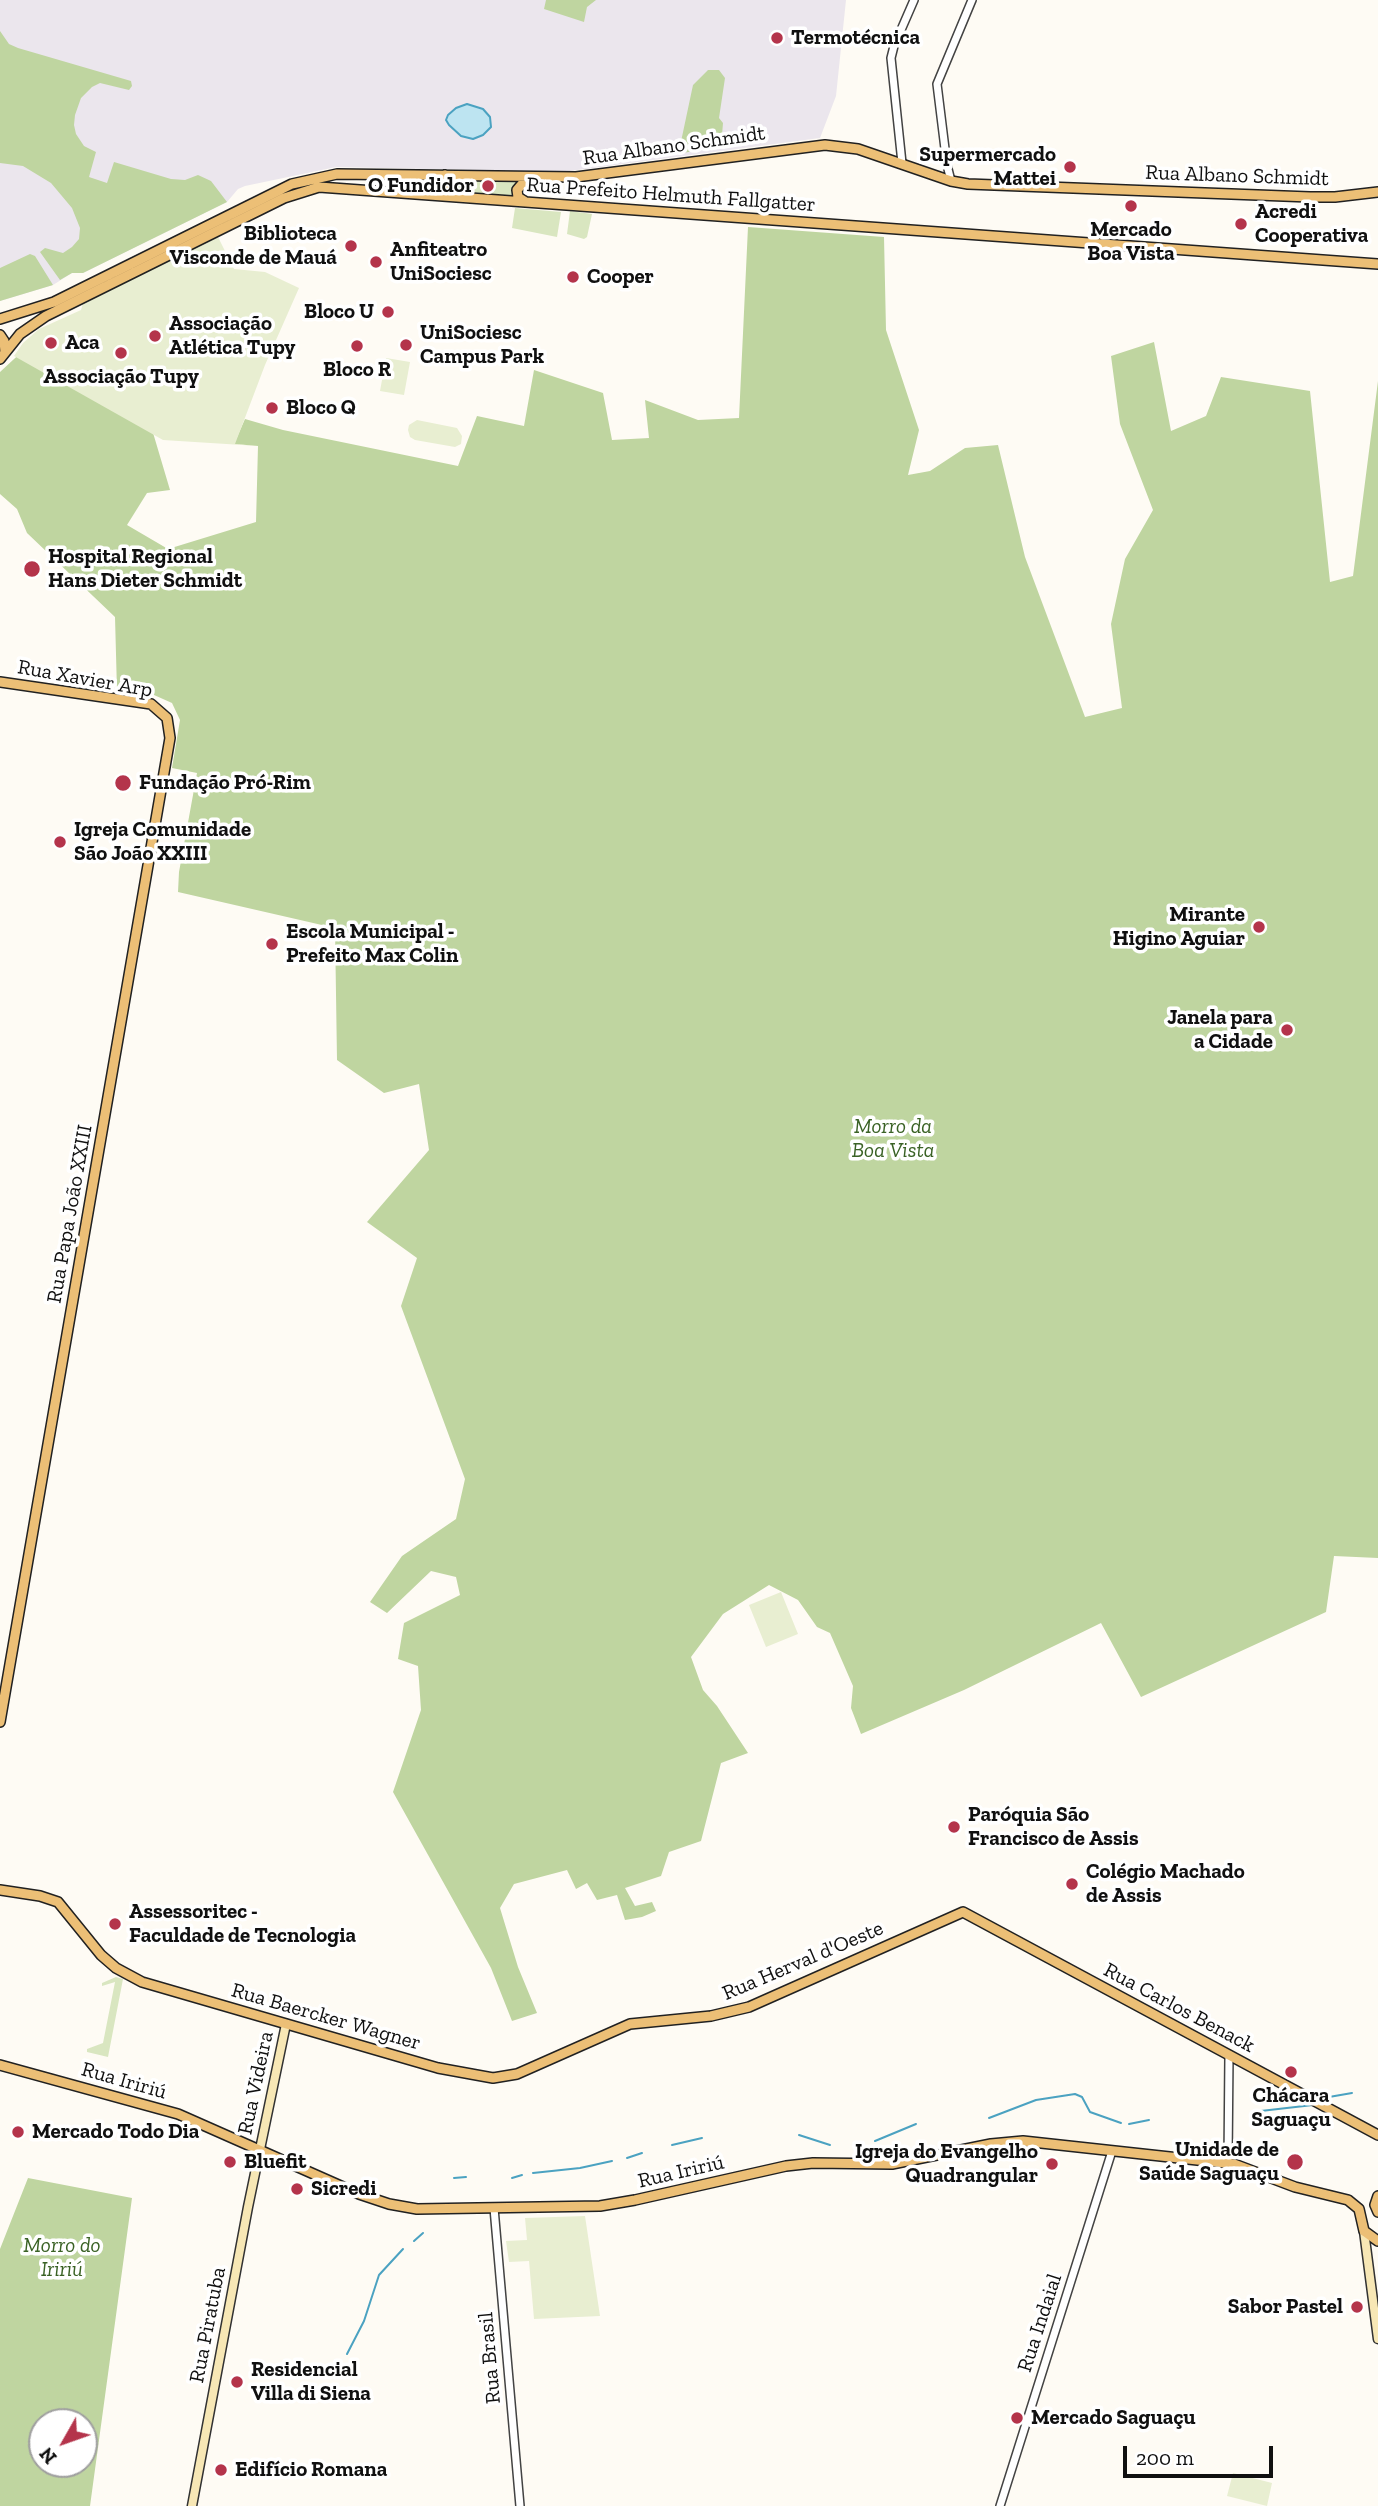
<!DOCTYPE html>
<html>
<head>
<meta charset="utf-8">
<style>
	body { margin:0 }
	#map { position:relative; width:1378px; height:2506px; overflow:hidden; background:#fefbf4; font-family:"Zilla Slab",serif }
	canvas { display:block }
	.north { position:absolute; left:28px; top:2408px; width:70px; height:70px; box-sizing:border-box; background:#fff; border:2px solid #9f9f9f; border-radius:50%; rotate:230deg; font-size:19px; font-weight:700; line-height:28px; text-align:center; color:#101010 }
	.north::after { content:''; display:block; margin:auto; width:24px; height:32px; background:#b4344b; clip-path:polygon(50% 0,100% 100%,50% 72%,0 100%) }
	.scale { position:absolute; left:1123px; top:2446px; width:150px; height:32px; box-sizing:border-box; border:4px solid #101010; border-top:0; padding-left:9px; font-size:21px; line-height:24px; white-space:nowrap; color:#101010; -webkit-text-stroke:5px #fff; paint-order:stroke }
</style>
</head>
<body>
<div id="map">
<canvas width="1378" height="2506"></canvas>
<div class="north">N</div>
<div class="scale">200 m</div>
</div>
<script>
const g = document.querySelector('canvas').getContext('2d');
g.lineJoin = 'round';
function fill(path, color) {
  g.fillStyle = color;
  g.fill(path, 'evenodd');
}
function shape(rows) {
  const path = new Path2D();
  for (const r of rows) {
    path.moveTo(r[0], r[1]);
    for (let i = 2; i < r.length; i += 2) path.lineTo(r[i], r[i + 1]);
  }
  return path;
}
function stroke(path, color, width, dash) {
  g.strokeStyle = color;
  g.lineWidth = width;
  g.lineCap = dash ? 'butt' : 'round';
  g.setLineDash(dash || []);
  g.stroke(path);
}
function write(font, color, halo, rows, align = 'center') {
  g.font = font + ' "Zilla Slab",serif';
  g.lineWidth = 7;
  g.setLineDash([]);
  g.textBaseline = 'middle';
  g.strokeStyle = halo;
  g.fillStyle = color;
  for (const [text, x, y, turn = 0] of rows) {
    g.save();
    g.translate(x, y);
    g.rotate((+turn || 0) * Math.PI / 180);
    g.textAlign = isNaN(turn) ? turn : align;
    if (halo) g.strokeText(text, 0, 0);
    g.fillText(text, 0, 0);
    g.restore();
  }
}
const industrial = shape([
	[0,0,846,0,836,96,820,138,562,172,336,167,245,186,238,189,227,202,83,273,72,273,53,285,0,301]
]);
const green = shape([
	[449,178,522,179,515,187,517,198,452,192,447,185],
	[515,208,561,212,557,237,512,228],
	[570,211,592,214,587,237,584,239,567,234],
	[116,1977,123,1979,108,2057,87,2052,87,2049,103,2043,115,1982,102,1986,102,1983]
]);
const forest = shape([
	[546,0,596,0,587,7,584,22,544,9],
	[0,31,9,44,18,48,131,81,132,86,129,90,100,83,92,87,81,98,75,115,74,125,76,134,84,146,96,152,89,177,107,183,114,162,171,179,185,180,198,175,211,181,227,202,83,273,72,273,60,280,40,252,45,248,63,253,72,247,79,239,80,228,72,208,51,183,23,166,0,163],
	[708,70,719,70,725,78,719,118,723,123,721,147,682,153,679,151,693,85],
	[748,227,884,237,886,330,919,430,908,475,930,471,965,448,998,445,1025,557,1085,717,1122,708,1111,624,1125,559,1153,510,1120,424,1111,356,1154,342,1171,431,1206,416,1221,377,1310,391,1330,582,1353,576,1378,381,1378,1558,1334,1556,1326,1612,1141,1697,1101,1623,964,1690,861,1734,851,1708,853,1686,830,1633,817,1627,798,1600,769,1585,723,1614,691,1657,703,1690,717,1706,748,1753,721,1763,701,1841,669,1852,661,1876,625,1888,635,1906,652,1902,656,1911,642,1917,625,1920,617,1895,597,1900,587,1883,576,1889,567,1870,514,1884,500,1908,518,1967,537,2013,512,2021,491,1968,393,1792,421,1710,418,1666,398,1659,404,1623,460,1595,456,1577,431,1571,387,1613,370,1602,402,1556,456,1519,465,1479,401,1306,417,1258,367,1222,429,1150,419,1084,384,1093,337,1060,335,928,178,892,179,872,197,773,172,768,180,720,172,703,154,695,117,691,115,617,27,533,17,509,0,494,0,372,27,347,151,426,170,490,147,493,127,525,168,549,256,522,258,446,234,444,245,419,283,430,458,466,477,416,524,426,534,370,603,393,612,440,649,438,645,400,698,420,739,418],
	[30,254,35,256,53,285,0,301,0,268],
	[28,2178,132,2198,90,2506,0,2506,0,2249],
	[42,2422,84,2422,84,2464,42,2464]
]);
const pitch = shape([
	[218,237,234,269,265,272,299,288,265,365,235,444,258,446,163,440,14,356,23,343,39,329,81,310,83,303],
	[386,358,410,362,404,395,380,391],
	[417,420,457,428,462,436,461,444,455,447,415,440,410,437,408,430,409,425],
	[781,1592,798,1634,766,1647,749,1605],
	[585,2216,600,2316,534,2319,529,2261,509,2262,506,2241,527,2240,525,2218],
	[1233,2473,1272,2483,1267,2506,1227,2496]
]);
const water = shape([
	[467,104,483,109,490,117,491,127,483,135,473,139,461,136,449,125,446,120,448,115,456,108,467,104]
]);
const stream = shape([
	[1329,2097,1352,2093],
	[1252,2112,1313,2105],
	[989,2118,1036,2100,1075,2094,1082,2097,1090,2112,1121,2123],
	[1129,2124,1149,2120],
	[799,2135,830,2145],
	[875,2141,916,2124],
	[672,2145,702,2138],
	[627,2158,642,2153],
	[533,2173,580,2168,612,2161],
	[454,2178,466,2177],
	[512,2178,522,2175],
	[414,2241,423,2233],
	[347,2354,364,2321,379,2275,403,2249]
]);
const tertiary = shape([
	[902,163,891,58,894,46,914,0],
	[951,181,947,165,937,84,972,0],
	[1228,2162,1229,2055],
	[494,2208,520,2506],
	[1000,2506,1112,2151]
]);
const secondary = shape([
	[1364,2231,1378,2339],
	[192,2506,248,2207,286,2024]
]);
const primary = shape([
	[445,175,444,186,447,196],
	[526,202,518,197,517,190,523,183,534,178],
	[0,319,54,302,292,184,337,174,576,177,825,145,858,149,951,181,968,184,1310,197,1335,197,1378,192],
	[0,335,4,341,5,352],
	[0,359,20,334,46,316,284,198,319,187,1378,264],
	[0,682,151,704,167,718,170,738,0,1722],
	[0,1890,40,1896,58,1902,101,1955,116,1968,142,1982,438,2068,493,2078,517,2074,630,2024,711,2016,749,2007,963,1912,1378,2135],
	[0,2065,178,2114,359,2194,389,2204,417,2209,600,2206,635,2200,786,2166,813,2163,892,2164,991,2144,1023,2141,1234,2164,1295,2187,1348,2200,1359,2209,1364,2231,1378,2241],
	[1378,2196,1375,2205,1378,2212]
]);
const markers = [
	[777,38,7,"#b4344b"],
	[1070,167,7,"#b4344b"],
	[488,186,7,"#b4344b"],
	[1131,206,7,"#b4344b"],
	[1241,224,7,"#b4344b"],
	[351,246,7,"#b4344b"],
	[376,262,7,"#b4344b"],
	[573,277,7,"#b4344b"],
	[388,312,7,"#b4344b"],
	[155,336,7,"#b4344b"],
	[51,343,7,"#b4344b"],
	[406,345,7,"#b4344b"],
	[357,346,7,"#b4344b"],
	[121,353,7,"#b4344b"],
	[272,408,7,"#b4344b"],
	[32,569,9,"#b4344b"],
	[123,783,9,"#b4344b"],
	[60,842,7,"#b4344b"],
	[1259,927,7,"#b4344b"],
	[272,944,7,"#b4344b"],
	[1287,1030,7,"#b4344b"],
	[954,1827,7,"#b4344b"],
	[1072,1884,7,"#b4344b"],
	[115,1924,7,"#b4344b"],
	[1291,2072,7,"#b4344b"],
	[18,2132,7,"#b4344b"],
	[230,2162,7,"#b4344b"],
	[1295,2162,9,"#b4344b"],
	[1052,2164,7,"#b4344b"],
	[297,2189,7,"#b4344b"],
	[1357,2307,7,"#b4344b"],
	[237,2382,7,"#b4344b"],
	[1017,2418,7,"#b4344b"],
	[221,2470,7,"#b4344b"]
];
const poiNames = [
	["Termotécnica",791,38],
	["Supermercado",1056,155,"right"],
	["Mattei",1056,179,"right"],
	["O Fundidor",474,186,"right"],
	["Acredi",1255,212],
	["Cooperativa",1255,236],
	["Mercado",1131,230,"center"],
	["Boa Vista",1131,254,"center"],
	["Biblioteca",337,234,"right"],
	["Visconde de Mauá",337,258,"right"],
	["Anfiteatro",390,250],
	["UniSociesc",390,274],
	["Cooper",587,277],
	["Bloco U",374,312,"right"],
	["Associação",169,324],
	["Atlética Tupy",169,348],
	["UniSociesc",420,333],
	["Campus Park",420,357],
	["Aca",65,343],
	["Bloco R",357,370,"center"],
	["Associação Tupy",121,377,"center"],
	["Bloco Q",286,408],
	["Hospital Regional",48,557],
	["Hans Dieter Schmidt",48,581],
	["Fundação Pró-Rim",139,783],
	["Igreja Comunidade",74,830],
	["São João XXIII",74,854],
	["Mirante",1245,915,"right"],
	["Higino Aguiar",1245,939,"right"],
	["Escola Municipal -",286,932],
	["Prefeito Max Colin",286,956],
	["Janela para",1273,1018,"right"],
	["a Cidade",1273,1042,"right"],
	["Paróquia São",968,1815],
	["Francisco de Assis",968,1839],
	["Colégio Machado",1086,1872],
	["de Assis",1086,1896],
	["Assessoritec -",129,1912],
	["Faculdade de Tecnologia",129,1936],
	["Chácara",1291,2096,"center"],
	["Saguaçu",1291,2120,"center"],
	["Mercado Todo Dia",32,2132],
	["Unidade de",1279,2150,"right"],
	["Saúde Saguaçu",1279,2174,"right"],
	["Igreja do Evangelho",1038,2152,"right"],
	["Quadrangular",1038,2176,"right"],
	["Bluefit",244,2162],
	["Sicredi",311,2189],
	["Sabor Pastel",1343,2307,"right"],
	["Residencial",251,2370],
	["Villa di Siena",251,2394],
	["Mercado Saguaçu",1031,2418],
	["Edifício Romana",235,2470]
];
const streetNames = [
	["Rua Albano Schmidt",674,146,-8],
	["Rua Albano Schmidt",1237,176,2],
	["Rua Prefeito Helmuth Fallgatter",671,195,4],
	["Rua Xavier Arp",85,679,10],
	["Rua Papa João XXIII",70,1214,-80],
	["Rua Herval d'Oeste",803,1961,-23],
	["Rua Carlos Benack",1179,2008,28],
	["Rua Baercker Wagner",326,2017,16],
	["Rua Iririú",124,2081,16],
	["Rua Videira",256,2083,-78],
	["Rua Iririú",681,2172,-13],
	["Rua Indaial",1040,2323,-72],
	["Rua Piratuba",208,2325,-79],
	["Rua Brasil",490,2358,-95]
];
const parkNames = [
	["Morro da",893,1127],
	["Boa Vista",893,1151],
	["Morro do",62,2246],
	["Iririú",62,2270]
];
fill(industrial, '#ebe6ed');
fill(green, '#d9e6c0');
fill(forest, '#bfd5a0');
fill(pitch, '#e8eed1');
fill(water, '#bde4f1');
stroke(water, '#4ba2c1', 2);
stroke(stream, '#4ba2c1', 2);
stroke(tertiary, '#434343', 10);
stroke(secondary, '#323232', 11);
stroke(primary, '#212121', 12);
stroke(tertiary, '#fff', 7);
stroke(secondary, '#f7e7b5', 8);
stroke(primary, '#ecbf76', 9);
for (const [x, y, r, color] of markers) {
  const dot = new Path2D();
  dot.arc(x, y, r, 0, 2 * Math.PI);
  g.fillStyle = color;
  g.fill(dot);
  stroke(dot, '#fff', 2.5);
}
write('bold 21px', '#101010', '#fff', poiNames, 'left');
write('21px', '#101010', '#fff', streetNames);
write('italic 21px', '#3a6225', '#fff', parkNames);
</script>
</body>
</html>
